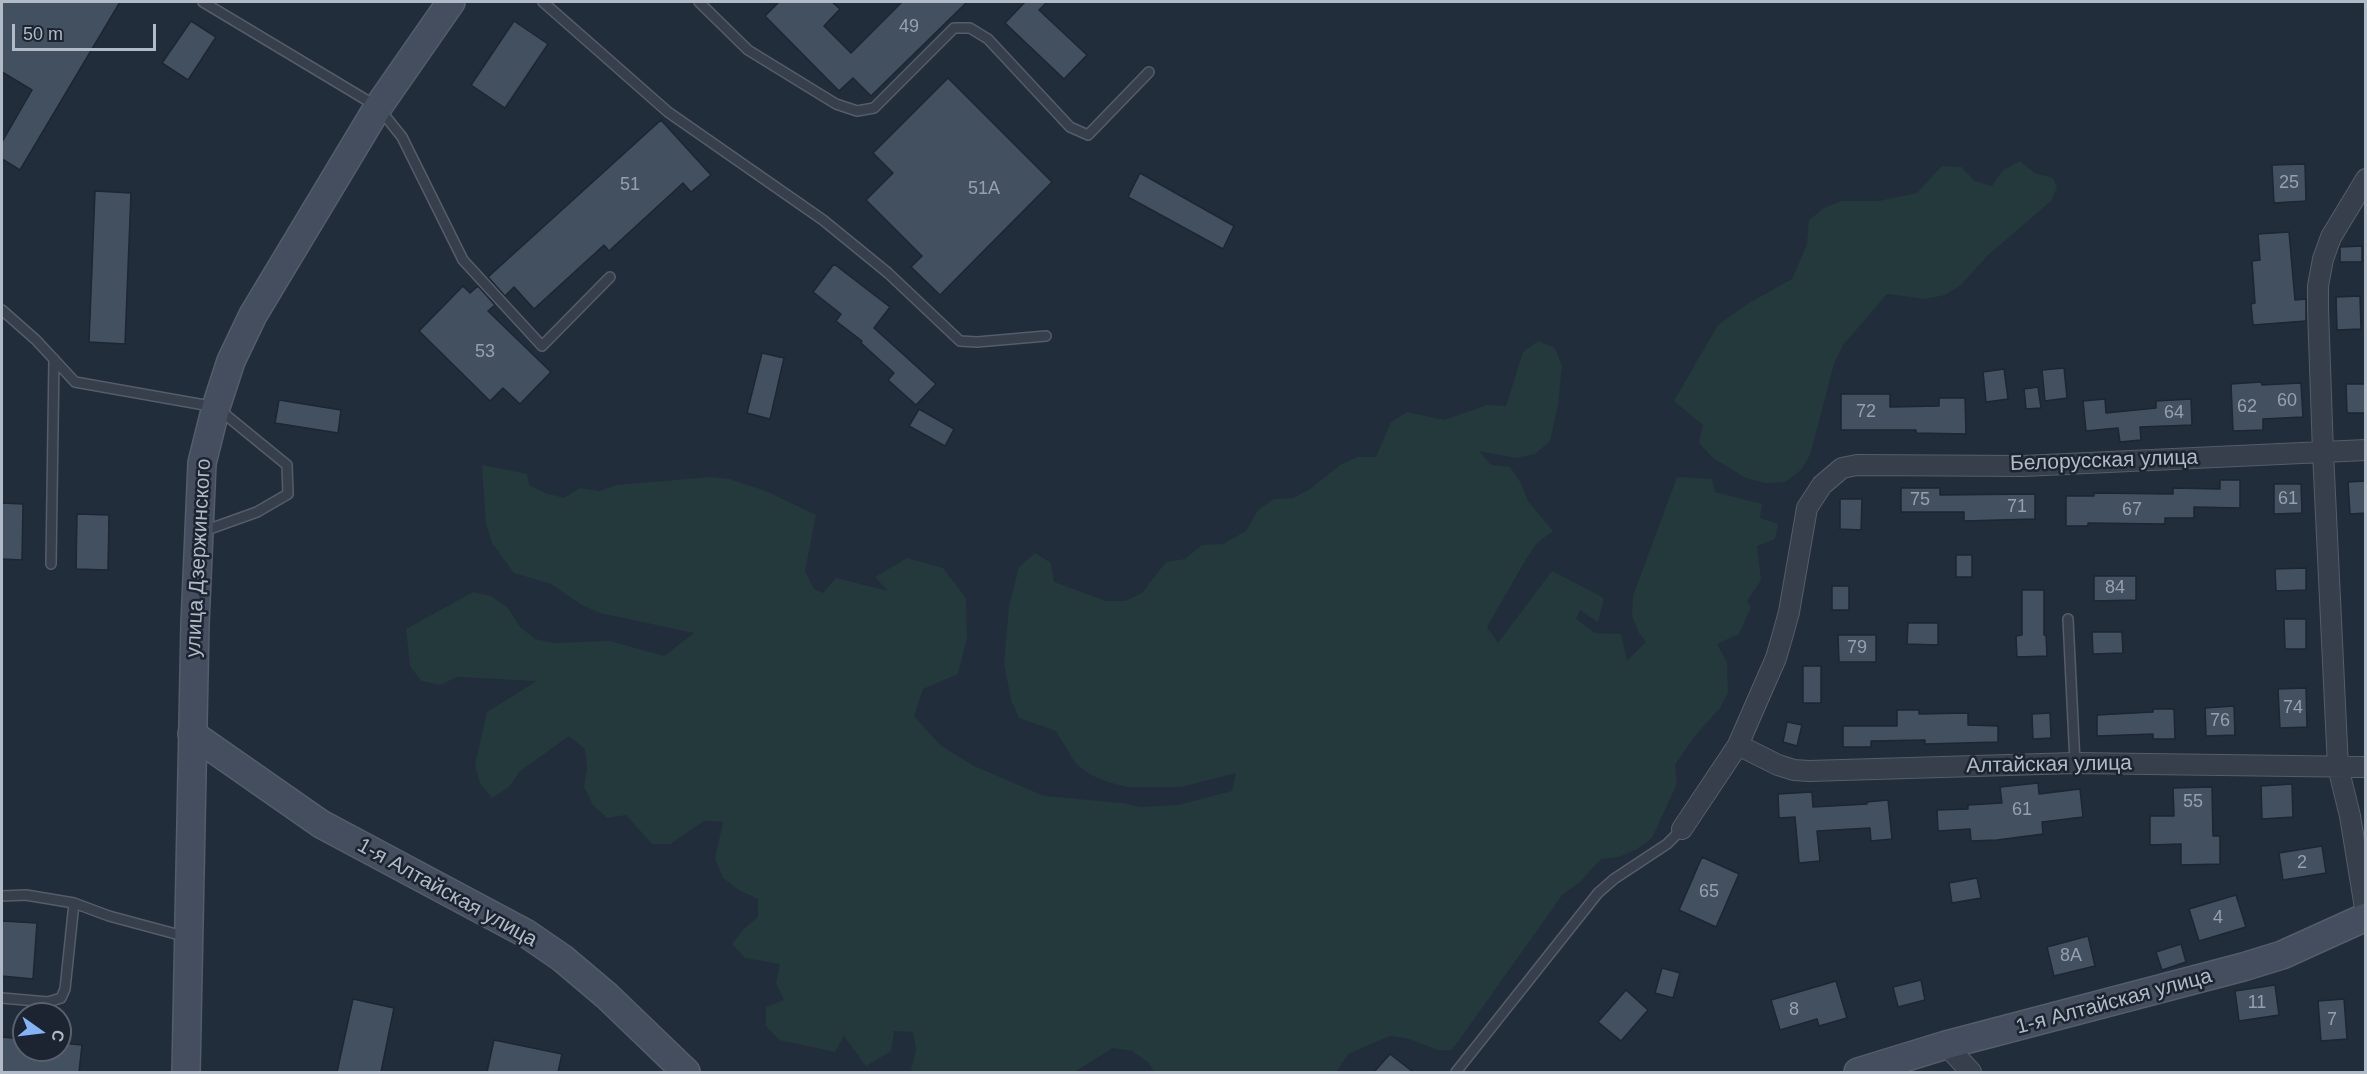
<!DOCTYPE html>
<html>
<head>
<meta charset="utf-8">
<style>
	body { margin:0 }
	#map { position:relative; width:2367px; height:1074px; overflow:hidden; background:#222d3b; font-family:Arial,sans-serif }
	canvas { display:block }
	.frame { position:absolute; inset:0; border:3px solid #b1bac7; pointer-events:none }
	.north { position:absolute; left:12px; top:1002px; width:60px; height:60px; box-sizing:border-box; background:#1b2430; border:2px solid #57606c; border-radius:50%; rotate:104deg; font-size:16px; font-weight:700; line-height:24px; text-align:center; color:#b1bac7 }
	.north::after { content:''; display:block; margin:auto; width:21px; height:27px; background:#84b3f8; clip-path:polygon(50% 0,100% 100%,50% 72%,0 100%) }
	.scale { position:absolute; left:12px; top:24px; width:144px; height:27px; box-sizing:border-box; border:3px solid #b1bac7; border-top:0; padding-left:8px; font-size:18px; line-height:21px; white-space:nowrap; color:#b1bac7; -webkit-text-stroke:4px #1b2430; paint-order:stroke }
</style>
</head>
<body>
<div id="map">
<canvas width="2367" height="1074"></canvas>
<div class="frame"></div>
<div class="north">С</div>
<div class="scale">50 m</div>
</div>
<script>
const g = document.querySelector('canvas').getContext('2d');
g.lineJoin = 'round';
function fill(path, color) {
  g.fillStyle = color;
  g.fill(path, 'evenodd');
}
function shape(rows) {
  const path = new Path2D();
  for (const r of rows) {
    path.moveTo(r[0], r[1]);
    for (let i = 2; i < r.length; i += 2) path.lineTo(r[i], r[i + 1]);
  }
  return path;
}
function stroke(path, color, width, dash) {
  g.strokeStyle = color;
  g.lineWidth = width;
  g.lineCap = dash ? 'butt' : 'round';
  g.setLineDash(dash || []);
  g.stroke(path);
}
function write(font, color, halo, rows, align = 'center') {
  g.font = font + ' Arial,sans-serif';
  g.lineWidth = 5;
  g.setLineDash([]);
  g.textBaseline = 'middle';
  g.strokeStyle = halo;
  g.fillStyle = color;
  for (const [text, x, y, turn = 0] of rows) {
    g.save();
    g.translate(x, y);
    g.rotate((+turn || 0) * Math.PI / 180);
    g.textAlign = isNaN(turn) ? turn : align;
    if (halo) g.strokeText(text, 0, 0);
    g.fillText(text, 0, 0);
    g.restore();
  }
}
const green = shape([
	[2020,161,2035,173,2053,178,2057,187,2051,201,1987,256,1961,285,1945,295,1925,299,1887,294,1843,345,1834,364,1810,455,1801,470,1785,482,1765,483,1746,478,1713,458,1699,443,1703,425,1674,401,1718,325,1749,303,1792,279,1807,244,1809,220,1824,208,1842,201,1879,201,1917,193,1942,166,1961,167,1975,181,1992,186,2003,170],
	[1538,341,1555,348,1562,366,1558,405,1550,441,1535,454,1515,458,1479,451,1491,465,1510,467,1521,483,1528,501,1553,531,1537,543,1526,559,1487,627,1498,643,1552,571,1604,598,1598,622,1580,610,1576,619,1595,633,1621,634,1627,661,1646,642,1639,633,1632,616,1633,596,1677,477,1712,479,1715,492,1762,504,1760,518,1778,524,1775,539,1757,546,1761,580,1747,601,1751,607,1739,634,1717,644,1727,662,1728,693,1720,708,1694,737,1675,765,1677,784,1652,838,1637,849,1619,857,1601,859,1579,883,1563,894,1452,1050,1438,1050,1406,1038,1390,1036,1348,1054,1336,1072,1154,1072,1148,1062,1132,1051,1113,1048,1074,1072,914,1072,911,1069,916,1051,913,1032,894,1031,891,1051,866,1066,844,1036,835,1052,779,1040,766,1026,766,1007,784,1000,776,983,780,964,745,958,732,944,744,929,758,917,758,899,739,890,723,878,715,859,723,822,704,821,670,844,652,844,626,815,607,818,593,805,584,787,587,768,585,749,569,736,520,771,509,787,492,798,480,783,475,765,487,712,537,681,457,677,440,685,421,681,410,666,406,629,473,592,491,596,508,608,520,627,535,639,553,643,610,641,664,656,694,633,600,613,582,605,551,584,514,573,492,543,486,524,482,465,527,474,529,485,545,493,564,498,580,488,599,491,617,485,710,477,729,479,766,491,816,515,805,571,814,589,823,593,836,578,888,591,875,577,907,558,943,568,966,598,967,637,958,674,923,689,914,716,940,745,974,766,1044,796,1122,803,1140,807,1178,805,1232,791,1236,773,1181,787,1127,787,1108,782,1091,775,1076,764,1056,731,1019,718,1011,700,1004,663,1009,606,1019,567,1035,553,1051,563,1054,582,1106,601,1125,601,1142,593,1166,562,1185,559,1202,545,1223,544,1246,531,1258,510,1274,499,1293,498,1310,489,1340,465,1358,457,1376,457,1391,422,1407,412,1444,420,1487,405,1506,406,1523,352]
]);
const building = shape([
	[2,2,120,2,20,170,2,159,2,142,32,90,2,72,2,2],
	[779,2,832,2,840,9,824,26,851,53,902,2,967,2,871,96,853,78,839,91,765,16,779,2],
	[1025,2,1047,2,1039,10,1087,55,1064,79,1005,23,1025,2],
	[191,21,216,37,188,80,162,63,191,21],
	[514,21,548,44,505,108,471,85,514,21],
	[948,78,1052,182,940,295,911,267,922,256,866,200,893,173,873,153,948,78],
	[661,120,711,175,691,192,683,183,609,251,604,245,534,309,514,287,505,296,488,277,661,120],
	[2305,164,2306,201,2274,203,2272,165,2305,164],
	[1140,173,1234,226,1223,249,1128,197,1140,173],
	[95,191,131,193,125,344,89,342,95,191],
	[2289,232,2295,300,2306,299,2306,321,2253,325,2251,304,2255,303,2252,261,2260,260,2258,234,2289,232],
	[2362,246,2362,262,2340,262,2340,247,2362,246],
	[834,264,890,307,874,328,936,384,916,405,888,380,894,373,861,343,862,341,836,321,841,314,813,292,834,264],
	[463,286,470,293,478,286,495,305,488,311,551,372,520,404,503,388,490,401,419,331,463,286],
	[2360,296,2361,329,2337,330,2336,297,2360,296],
	[762,353,784,358,770,419,747,413,762,353],
	[2064,368,2067,398,2045,401,2042,370,2064,368],
	[2004,369,2008,399,1986,402,1983,372,2004,369],
	[2261,382,2262,385,2301,383,2303,417,2263,419,2263,430,2233,431,2231,384,2261,382],
	[2346,384,2366,384,2366,413,2347,413,2346,384],
	[2038,387,2041,408,2026,409,2024,389,2038,387],
	[1841,394,1890,394,1890,407,1939,406,1939,398,1965,398,1966,434,1916,433,1916,430,1841,430,1841,394],
	[2105,399,2106,413,2156,408,2156,401,2191,399,2192,425,2140,427,2141,440,2120,442,2118,428,2086,431,2083,401,2105,399],
	[279,400,341,410,338,433,275,423,279,400],
	[919,409,954,429,945,446,909,426,919,409],
	[2220,480,2240,480,2240,508,2194,507,2194,518,2165,518,2165,524,2088,523,2088,526,2066,526,2066,496,2094,496,2094,493,2173,494,2173,488,2220,489,2220,480],
	[2366,481,2366,513,2350,514,2348,482,2366,481],
	[2274,484,2301,484,2302,513,2274,514,2274,484],
	[1901,488,1940,488,1940,495,2035,494,2035,519,1964,521,1964,512,1901,512,1901,488],
	[1840,499,1862,499,1861,530,1840,529,1840,499],
	[2,503,23,504,22,560,2,559,2,503],
	[77,514,109,515,108,570,76,569,77,514],
	[1956,555,1972,555,1972,577,1956,577,1956,555],
	[2306,568,2306,590,2276,591,2275,569,2306,568],
	[2094,576,2136,576,2136,600,2094,601,2094,576],
	[1832,586,1849,586,1849,610,1832,610,1832,586],
	[2022,590,2044,590,2044,635,2046,635,2047,656,2017,657,2016,636,2022,635,2022,590],
	[2284,619,2306,619,2306,649,2285,649,2284,619],
	[1908,623,1938,623,1938,645,1907,644,1908,623],
	[2092,632,2122,632,2123,653,2093,654,2092,632],
	[1838,635,1876,635,1876,662,1839,662,1838,635],
	[1803,666,1821,666,1821,703,1803,703,1803,666],
	[2306,688,2307,727,2280,728,2278,689,2306,688],
	[2234,706,2235,735,2206,736,2205,708,2234,706],
	[2153,709,2174,709,2175,739,2153,739,2153,734,2097,736,2097,715,2153,712,2153,709],
	[1897,710,1919,710,1919,714,1968,713,1968,725,1998,726,1998,742,1925,744,1925,740,1871,741,1871,747,1843,747,1843,726,1897,726,1897,710],
	[2050,713,2051,738,2033,739,2032,714,2050,713],
	[1787,722,1802,725,1797,746,1783,742,1787,722],
	[2038,783,2039,794,2080,789,2083,817,2042,822,2043,834,1997,840,1971,841,1970,829,1938,831,1937,810,1968,809,1968,805,2002,803,2000,787,2038,783],
	[2292,784,2293,817,2262,819,2261,786,2292,784],
	[2212,787,2213,836,2220,836,2220,864,2181,865,2181,844,2150,845,2150,816,2174,816,2173,788,2212,787],
	[1812,792,1813,807,1867,804,1867,802,1888,800,1892,839,1871,841,1870,828,1817,831,1820,861,1799,863,1795,817,1779,818,1778,794,1812,792],
	[2322,846,2326,873,2283,880,2279,853,2322,846],
	[1702,857,1739,874,1716,927,1679,910,1702,857],
	[1977,878,1981,898,1952,903,1949,883,1977,878],
	[2236,895,2246,927,2199,941,2189,909,2236,895],
	[2,921,37,923,33,979,2,976,2,921],
	[2088,936,2095,966,2054,976,2047,947,2088,936],
	[2181,944,2186,962,2162,970,2156,952,2181,944],
	[1662,968,1680,973,1673,998,1655,993,1662,968],
	[1921,980,1925,1000,1898,1007,1893,987,1921,980],
	[1836,981,1847,1018,1819,1026,1817,1019,1780,1030,1771,1000,1836,981],
	[2275,985,2279,1015,2239,1021,2235,991,2275,985],
	[1626,990,1648,1010,1621,1041,1598,1022,1626,990],
	[353,999,394,1008,381,1072,337,1072,353,999],
	[2344,999,2347,1039,2321,1041,2318,1001,2344,999],
	[2,1037,24,1039,24,1050,60,1050,60,1043,82,1045,79,1072,2,1072,2,1037],
	[494,1040,562,1054,558,1072,487,1072,494,1040],
	[1390,1054,1413,1072,1374,1072,1390,1054]
]);
const lane = shape([
	[203,2,378,107,402,137,463,260,542,346,610,277],
	[543,2,668,112,823,220,888,273,960,341,977,342,1046,336],
	[699,2,748,50,836,104,857,111,874,108,954,28,970,28,988,39,1070,127,1088,135,1149,72],
	[2,310,36,340,75,382,216,407,287,465,288,494,257,512,201,532],
	[51,564,54,359],
	[2068,619,2075,763],
	[2,896,26,895,74,903,109,916,187,937],
	[2,998,48,1002,61,998,65,989,74,903],
	[1456,1072,1598,893,1614,879,1667,844,1682,829]
]);
const street = shape([
	[2366,179,2331,237,2323,259,2318,286,2318,310,2323,452,2338,767,2350,816,2366,914],
	[1738,745,1778,765,1794,770,1809,771,2075,763,2366,767],
	[1682,829,1738,745,1776,658,1783,634,1789,612,1807,508,1822,485,1842,468,1857,465,2023,466,2366,450],
	[1946,1045,1971,1072]
]);
const secondary = shape([
	[192,734,321,824,527,934,562,958,607,996,686,1072],
	[186,1072,195,624,202,463,216,407,231,361,253,315,378,107,451,2],
	[1858,1072,1946,1045,2243,967,2282,955,2366,917]
]);
const numberNames = [
	["49",909,27],
	["25",2289,183],
	["51",630,185],
	["51А",984,189],
	["53",485,352],
	["60",2287,401],
	["62",2247,407],
	["72",1866,412],
	["64",2174,413],
	["61",2288,499],
	["75",1920,500],
	["71",2017,507],
	["67",2132,510],
	["84",2115,588],
	["79",1857,648],
	["74",2293,708],
	["76",2220,721],
	["55",2193,802],
	["61",2022,810],
	["2",2302,863],
	["65",1709,892],
	["4",2218,918],
	["8А",2071,956],
	["11",2257,1003],
	["8",1794,1010],
	["7",2332,1020]
];
const streetNames = [
	["Белорусская улица",2104,461,-2],
	["улица Дзержинского",199,558,-87],
	["Алтайская улица",2049,765,-1],
	["1-я Алтайская улица",447,893,29],
	["1-я Алтайская улица",2114,1002,-15]
];
fill(green, '#24393c');
fill(building, '#435060');
stroke(building, '#1d2632', 1.5);
stroke(lane, '#545d69', 12);
stroke(street, '#545d69', 22);
stroke(secondary, '#545d69', 30);
stroke(lane, '#363f4b', 9);
stroke(street, '#363f4b', 20);
stroke(secondary, '#444e5e', 27);
write('18px', '#96a0ad', null, numberNames);
write('21px', '#b1bac7', '#1b2430', streetNames);
</script>
</body>
</html>
